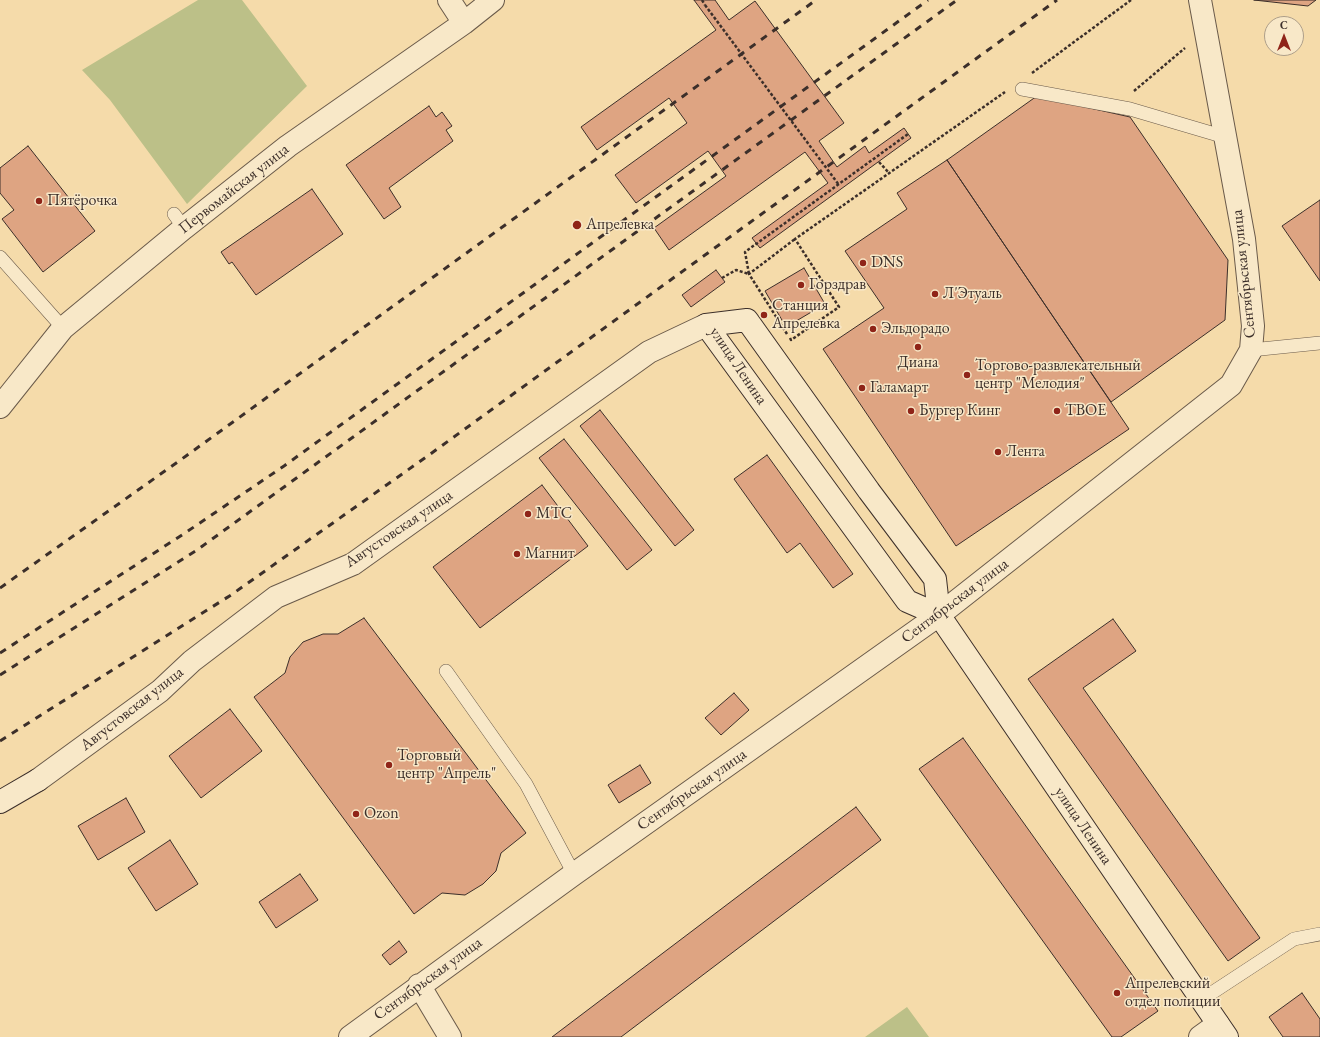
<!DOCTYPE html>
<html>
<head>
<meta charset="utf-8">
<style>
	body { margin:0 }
	#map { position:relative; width:1320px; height:1037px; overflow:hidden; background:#f5dbaa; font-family:"EB Garamond",serif }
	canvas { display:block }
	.north { position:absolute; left:1264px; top:16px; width:40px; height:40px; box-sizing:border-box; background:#f8e8c8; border:1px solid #ad9e89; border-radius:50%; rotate:0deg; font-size:11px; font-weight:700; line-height:16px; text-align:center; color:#3c2f2a }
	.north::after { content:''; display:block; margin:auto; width:14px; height:18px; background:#8f2418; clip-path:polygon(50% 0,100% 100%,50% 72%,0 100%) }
</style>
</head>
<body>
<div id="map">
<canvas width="1320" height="1037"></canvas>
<div class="north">С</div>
</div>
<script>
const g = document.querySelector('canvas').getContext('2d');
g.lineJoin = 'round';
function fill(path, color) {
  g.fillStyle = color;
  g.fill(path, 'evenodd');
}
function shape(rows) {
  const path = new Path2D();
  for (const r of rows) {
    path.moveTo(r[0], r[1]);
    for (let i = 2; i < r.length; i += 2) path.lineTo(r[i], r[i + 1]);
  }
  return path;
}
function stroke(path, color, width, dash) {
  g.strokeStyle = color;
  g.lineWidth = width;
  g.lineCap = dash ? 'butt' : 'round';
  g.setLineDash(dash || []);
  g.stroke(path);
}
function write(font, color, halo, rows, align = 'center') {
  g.font = font + ' "EB Garamond",serif';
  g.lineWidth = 3;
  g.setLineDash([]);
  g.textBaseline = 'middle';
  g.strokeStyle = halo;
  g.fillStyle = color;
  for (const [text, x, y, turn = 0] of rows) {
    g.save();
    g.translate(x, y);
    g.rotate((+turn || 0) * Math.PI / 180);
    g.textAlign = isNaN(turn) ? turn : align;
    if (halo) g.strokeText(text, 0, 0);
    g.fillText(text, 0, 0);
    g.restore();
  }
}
const green = shape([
	[198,0,242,0,307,86,187,204,110,100,82,70],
	[907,1007,929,1037,865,1037]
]);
const building = shape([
	[694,0,715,0,729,20,755,1,844,123,819,141,837,167,865,146,869,153,904,128,911,138,760,248,752,238,828,183,805,152,669,250,654,228,726,176,708,151,636,203,615,175,687,123,669,98,597,150,581,127,716,30,694,0],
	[1254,0,1316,0,1308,6,1254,0],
	[1037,96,1130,117,1228,260,1225,320,1111,402,947,160,1037,96],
	[429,106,436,117,442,112,452,126,446,130,453,141,389,188,401,207,384,219,346,165,429,106],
	[28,146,95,231,43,272,2,219,14,210,0,193,0,168,28,146],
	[947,160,1129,429,956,546,823,349,884,308,845,251,907,209,897,193,947,160],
	[312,189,343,234,256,295,232,262,229,264,221,252,312,189],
	[1320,200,1320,281,1282,226,1320,200],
	[804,268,825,304,786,327,765,291,804,268],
	[716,270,725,282,691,307,682,295,716,270],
	[600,410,694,530,675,546,580,426,600,410],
	[564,439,652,550,627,570,539,458,564,439],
	[767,455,853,574,833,588,800,543,787,553,734,479,767,455],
	[542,485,588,546,480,628,433,567,542,485],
	[364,618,526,833,501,853,496,871,483,884,465,895,442,893,414,914,254,697,285,673,290,657,303,642,323,634,338,634,364,618],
	[1113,619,1136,651,1083,688,1260,938,1228,961,1028,679,1113,619],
	[734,693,749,710,721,735,705,718,734,693],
	[230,709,262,751,201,798,169,756,230,709],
	[963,738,1158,1011,1121,1037,1112,1037,919,769,963,738],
	[640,765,651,783,619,803,608,785,640,765],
	[126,798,145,832,98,860,78,826,126,798],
	[856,807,881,840,621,1037,552,1037,856,807],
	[170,840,198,884,156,911,128,868,170,840],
	[300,874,318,900,276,928,259,902,300,874],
	[399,941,407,952,390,965,382,955,399,941],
	[1302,993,1320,1019,1320,1037,1283,1037,1269,1017,1302,993]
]);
const path = shape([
	[702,0,705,5],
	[1032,73,1131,0],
	[1134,91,1185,48],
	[879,162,889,173],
	[722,278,736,270,749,274,745,252,908,134],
	[787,334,749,274,795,239],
	[790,338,791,340,839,307,795,239,1005,92]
]);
const lane = shape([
	[1022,89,1130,109,1225,137],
	[174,214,184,228],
	[0,257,63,328],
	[1251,350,1320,343],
	[446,671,526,784,574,874],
	[1201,1000,1294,939,1320,934]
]);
const street = shape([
	[449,0,464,23],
	[0,407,63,328,184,228,288,146,464,23,493,0],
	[38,780,160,691,192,661,276,597,353,564,649,352,706,325],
	[419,985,450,1037],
	[350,1037,574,874,939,615,1231,385,1251,350,1253,326,1244,239,1200,0],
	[1200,1037,1218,1024]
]);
const secondary = shape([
	[939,615,907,601,706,325,747,320,869,491,935,579,939,615,1227,1037],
	[0,802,38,780]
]);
const rail = shape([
	[0,588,186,456,816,0],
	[0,653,185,533,284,466,928,0],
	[0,675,197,550,957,0],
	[0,741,231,595,429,455,1057,0]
]);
const pathBridge = shape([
	[705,5,839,185]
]);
const markers = [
	[39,201,4,"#8f2418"],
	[577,225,5,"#8f2418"],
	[863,263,4,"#8f2418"],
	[801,285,4,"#8f2418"],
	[935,294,4,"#8f2418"],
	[764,315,4,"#8f2418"],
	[873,329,4,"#8f2418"],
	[918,347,4,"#8f2418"],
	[967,375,4,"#8f2418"],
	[862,388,4,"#8f2418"],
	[911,411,4,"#8f2418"],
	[1057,411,4,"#8f2418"],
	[998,452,4,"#8f2418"],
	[528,514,4,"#8f2418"],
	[517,554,4,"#8f2418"],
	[389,765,4,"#8f2418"],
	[356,814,4,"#8f2418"],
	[1117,993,4,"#8f2418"]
];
const streetNames = [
	["Первомайская улица",234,189,-38],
	["Сентябрьская улица",1244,274,-96],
	["улица Ленина",738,366,56],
	["Августовская улица",399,529,-34],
	["Сентябрьская улица",955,601,-37],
	["Августовская улица",132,709,-38],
	["Сентябрьская улица",692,790,-35],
	["улица Ленина",1083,826,56],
	["Сентябрьская улица",428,979,-36]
];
const poiNames = [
	["Пятёрочка",47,201],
	["Апрелевка",586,225],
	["DNS",871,263],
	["Горздрав",809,285],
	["Л'Этуаль",943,294],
	["Станция",772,306],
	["Апрелевка",772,324],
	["Эльдорадо",881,329],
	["Диана",918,363,"center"],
	["Торгово-развлекательный",975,366],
	["центр \"Мелодия\"",975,384],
	["Галамарт",870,388],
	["Бургер Кинг",919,411],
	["ТВОЕ",1065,411],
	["Лента",1006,452],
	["МТС",536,514],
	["Магнит",525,554],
	["Торговый",397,756],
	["центр \"Апрель\"",397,774],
	["Ozon",364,814],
	["Апрелевский",1125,984],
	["отдел полиции",1125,1002]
];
fill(green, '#bcc088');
fill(building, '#dea482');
stroke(building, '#3c2f2a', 1);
stroke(lane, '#6a5a4a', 14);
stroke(street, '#6a5a4a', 24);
stroke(secondary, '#3c2f2a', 24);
stroke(path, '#3c2f2a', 2.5, [3, 2]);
stroke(lane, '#f8e8c8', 13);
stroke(street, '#f8e8c8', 22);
stroke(secondary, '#f8e8c8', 22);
stroke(rail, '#3c2f2a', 3, [7, 7]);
stroke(pathBridge, '#3c2f2a', 2.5, [3, 2]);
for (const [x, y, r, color] of markers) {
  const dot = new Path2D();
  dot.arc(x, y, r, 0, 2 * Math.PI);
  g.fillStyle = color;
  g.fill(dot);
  stroke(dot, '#f8e8c8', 1.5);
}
write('16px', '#3c2f2a', '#f8e8c8', streetNames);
write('16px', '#3c2f2a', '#f8e8c8', poiNames, 'left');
</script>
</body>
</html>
